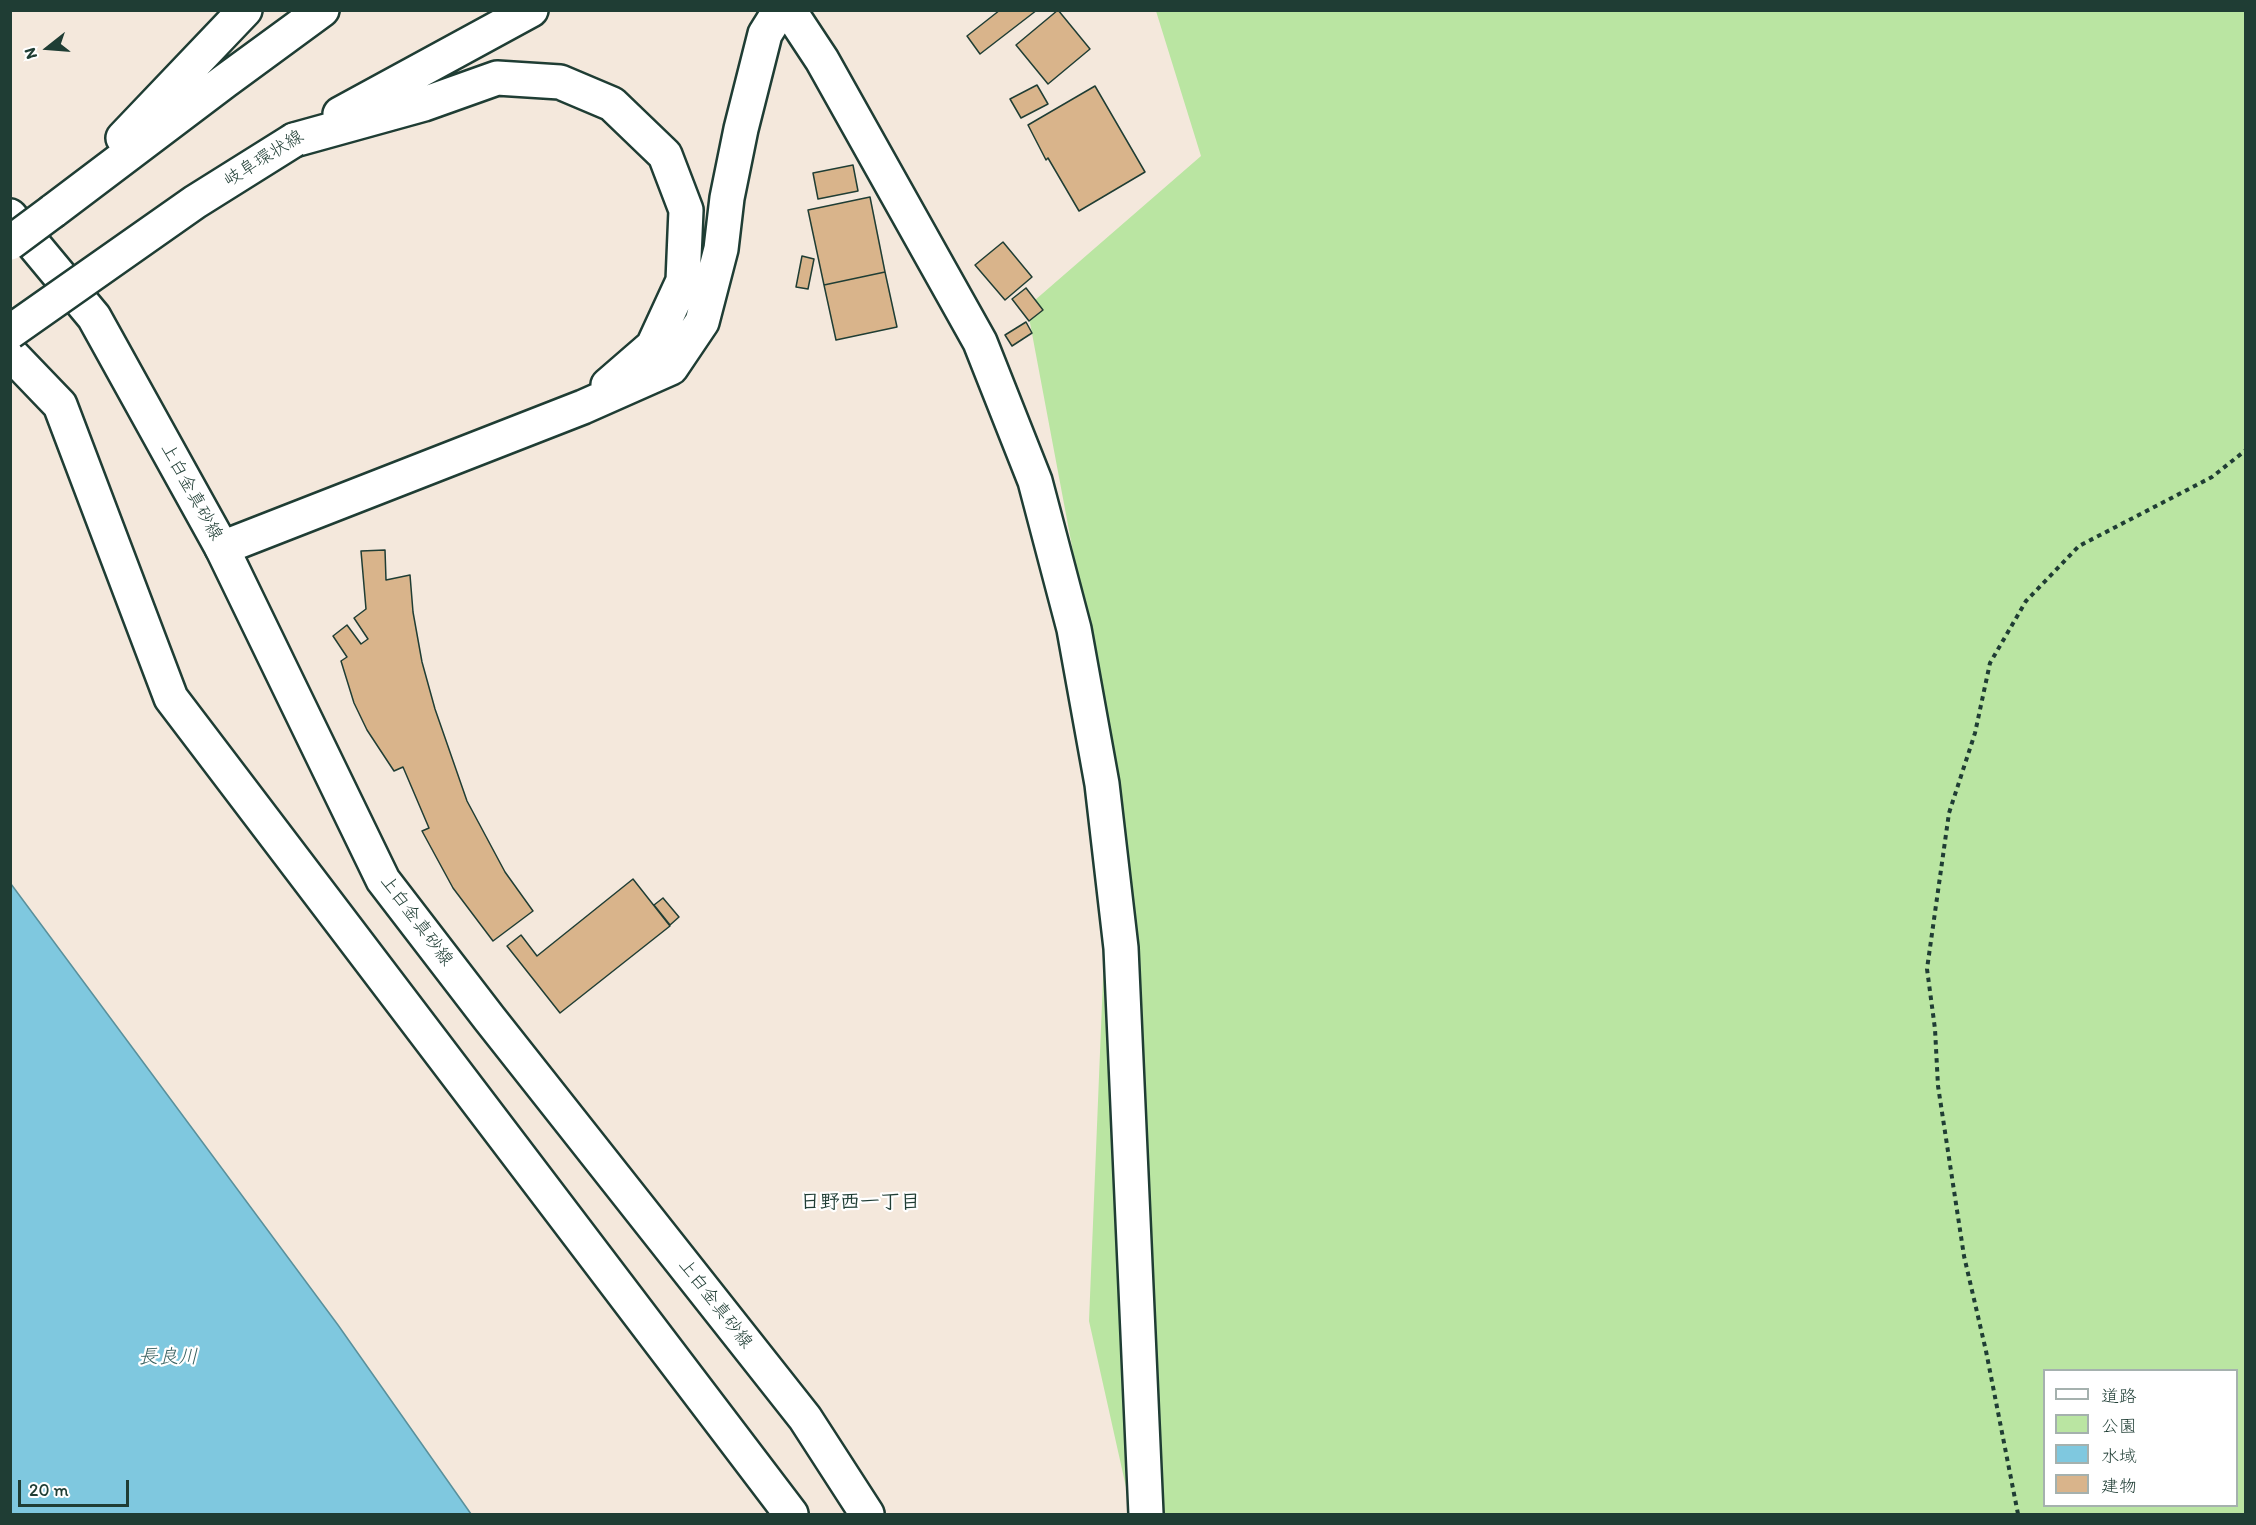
<!DOCTYPE html>
<html>
<head>
<meta charset="utf-8">
<style>
	body { margin:0 }
	#map { position:relative; width:2256px; height:1525px; overflow:hidden; background:#f4e8dc; font-family:Itim,"Klee One",sans-serif }
	canvas { display:block }
	.frame { position:absolute; inset:0; border:12px solid #1f3d34; pointer-events:none }
	.legend { position:absolute; left:2043px; top:1369px; width:195px; height:138px; box-sizing:border-box; background:#fff; border:2px solid #a5b1ae; margin:0; padding:8px 10px; list-style:none; font-size:18px; color:#1f3d34 }
	.legend li { display:flex; align-items:center; gap:12px; height:30px }
	.legend b { width:30px; border:2px solid #a5b1ae }
	.north { position:absolute; left:18px; top:18px; width:60px; height:60px; -webkit-text-stroke:4px #fff; paint-order:stroke; rotate:253deg; font-size:16px; font-weight:700; line-height:24px; text-align:center; color:#1f3d34 }
	.north::after { content:''; display:block; margin:auto; width:21px; height:27px; background:#1f3d34; clip-path:polygon(50% 0,100% 100%,50% 72%,0 100%) }
	.scale { position:absolute; left:18px; top:1480px; width:111px; height:27px; box-sizing:border-box; border:3px solid #1f3d34; border-top:0; padding-left:8px; font-size:18px; line-height:21px; white-space:nowrap; color:#1f3d34; -webkit-text-stroke:4px #fff; paint-order:stroke }
</style>
</head>
<body>
<div id="map">
<canvas width="2256" height="1525"></canvas>
<div class="frame"></div>
<ul class="legend">
<li><b style="height:8px;background:#fff"></b>道路</li>
<li><b style="height:16px;background:#bae5a2"></b>公園</li>
<li><b style="height:16px;background:#7fc8df"></b>水域</li>
<li><b style="height:16px;background:#d9b48b"></b>建物</li>
</ul>
<div class="north">N</div>
<div class="scale">20 m</div>
</div>
<script>
const g = document.querySelector('canvas').getContext('2d');
g.lineJoin = 'round';
function fill(path, color) {
  g.fillStyle = color;
  g.fill(path, 'evenodd');
}
function shape(rows) {
  const path = new Path2D();
  for (const r of rows) {
    path.moveTo(r[0], r[1]);
    for (let i = 2; i < r.length; i += 2) path.lineTo(r[i], r[i + 1]);
  }
  return path;
}
function stroke(path, color, width, dash) {
  g.strokeStyle = color;
  g.lineWidth = width;
  g.lineCap = dash ? 'butt' : 'round';
  g.setLineDash(dash || []);
  g.stroke(path);
}
function write(font, color, halo, rows, align = 'center') {
  g.font = font + ' Itim,"Klee One",sans-serif';
  g.lineWidth = 4.5;
  g.setLineDash([]);
  g.textBaseline = 'middle';
  g.strokeStyle = halo;
  g.fillStyle = color;
  for (const [text, x, y, turn = 0] of rows) {
    g.save();
    g.translate(x, y);
    g.rotate((+turn || 0) * Math.PI / 180);
    g.textAlign = isNaN(turn) ? turn : align;
    if (halo) g.strokeText(text, 0, 0);
    g.fillText(text, 0, 0);
    g.restore();
  }
}
const green = shape([
	[1156,11,2245,11,2245,1514,1132,1514,1089,1321,1112,759,1027,307,1201,156],
	[2044,1370,2236,1370,2236,1506,2044,1506]
]);
const water = shape([
	[11,884,338,1325,471,1514,11,1514,11,884]
]);
const building = shape([
	[1000,10,1037,10,980,54,967,36,1000,10],
	[1058,10,1090,49,1048,84,1016,45,1058,10],
	[1037,85,1048,104,1021,118,1010,99,1037,85],
	[1095,86,1145,172,1079,211,1048,158,1046,160,1028,125,1095,86],
	[853,165,858,191,818,199,813,173,853,165],
	[870,197,885,272,824,285,808,210,870,197],
	[1003,242,1032,277,1005,300,975,265,1003,242],
	[802,256,814,259,808,289,796,287,802,256],
	[885,272,897,327,836,340,824,285,885,272],
	[1026,288,1043,310,1029,321,1012,299,1026,288],
	[1026,322,1032,333,1012,346,1005,335,1026,322],
	[385,550,386,580,410,575,413,612,422,662,435,709,467,801,505,872,533,911,493,941,453,888,422,831,429,828,403,767,394,771,367,730,354,703,341,661,347,657,333,636,347,625,361,644,368,639,354,618,366,609,361,551,385,550],
	[633,879,670,926,560,1013,507,946,521,935,537,956,633,879],
	[663,898,679,917,670,925,654,905,663,898]
]);
const path = shape([
	[2018,1514,1986,1351,1964,1256,1938,1086,1935,1029,1927,969,1949,813,1975,733,1990,663,2026,601,2079,546,2212,477,2246,450]
]);
const street = shape([
	[789,10,822,60,980,342,1035,481,1074,629,1102,784,1121,948,1146,1514],
	[10,353,60,405,171,698,791,1514]
]);
const secondary = shape([
	[10,216,94,317,222,548,383,880,489,1018,805,1418,867,1514]
]);
const primary = shape([
	[340,114,531,10],
	[123,138,245,10],
	[294,140,424,104,497,78,560,82,612,104,665,155,686,210,683,281,653,346,608,385],
	[53,211,225,81,322,10],
	[222,548,583,407,671,368,702,322,721,249,727,198,741,129,765,34,780,10]
]);
const primaryBridge = shape([
	[10,243,53,211],
	[10,332,195,202,294,140]
]);
const streetNames = [
	["岐阜環状線",264,159,-32],
	["上白金真砂線",191,492,61],
	["上白金真砂線",416,921,53],
	["上白金真砂線",715,1304,52]
];
const neighbourhoodNames = [
	["日野西一丁目",860,1203]
];
const waterNames = [
	["長良川",168,1358]
];
fill(green, '#bae5a2');
fill(water, '#7fc8df');
stroke(water, '#59909b', 1.5);
fill(building, '#d9b48b');
stroke(building, '#1f3d34', 1.5);
stroke(street, '#1f3d34', 38);
stroke(secondary, '#1f3d34', 38);
stroke(primary, '#1f3d34', 38);
stroke(path, '#1f3d34', 4, [4.5, 4.5]);
stroke(street, '#fff', 33);
stroke(secondary, '#fff', 33);
stroke(primary, '#fff', 33);
stroke(primaryBridge, '#1f3d34', 38, []);
stroke(primaryBridge, '#fff', 33);
write('18px', '#1f3d34', '#fff', streetNames);
write('bold 20px', '#1f3d34', '#fff', neighbourhoodNames);
write('italic 20px', '#37605f', '#fff', waterNames);
</script>
</body>
</html>
